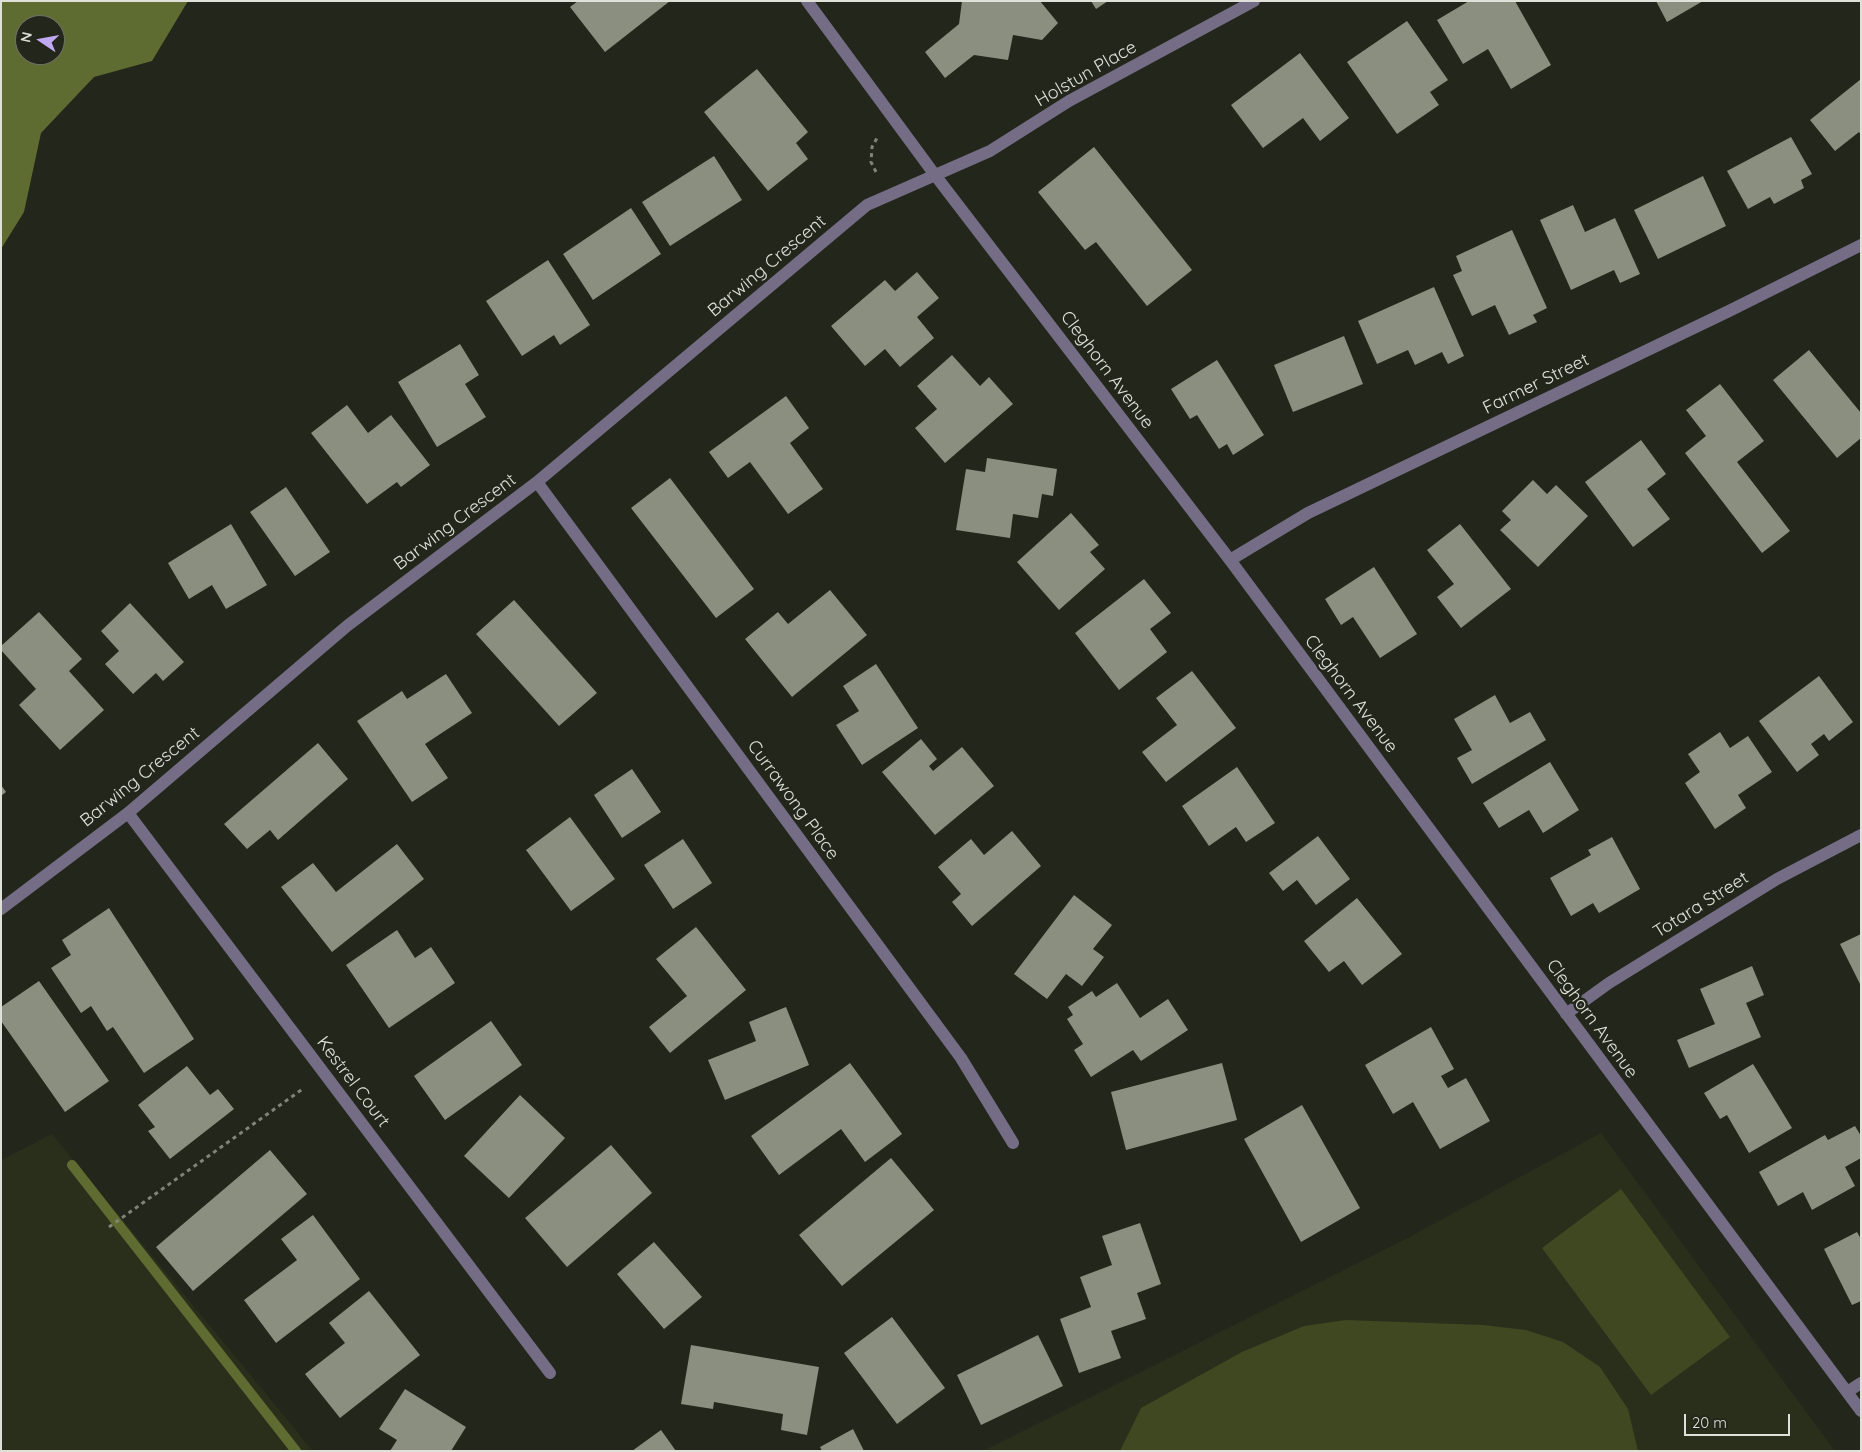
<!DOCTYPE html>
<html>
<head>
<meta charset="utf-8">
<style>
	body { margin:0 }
	#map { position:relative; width:1862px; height:1452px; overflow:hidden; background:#23261a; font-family:Quicksand,sans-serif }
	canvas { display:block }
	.frame { position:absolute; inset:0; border:2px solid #dfe1d9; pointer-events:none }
	.north { position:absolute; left:15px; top:15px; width:50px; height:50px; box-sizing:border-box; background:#23261a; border:1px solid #6e7166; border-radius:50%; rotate:282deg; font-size:14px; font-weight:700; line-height:20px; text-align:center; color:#dfe1d9 }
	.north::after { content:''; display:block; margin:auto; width:18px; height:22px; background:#c1a8f3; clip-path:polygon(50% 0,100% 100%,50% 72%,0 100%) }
	.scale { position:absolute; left:1684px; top:1414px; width:106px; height:22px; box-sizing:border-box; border:2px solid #dfe1d9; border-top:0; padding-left:6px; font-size:15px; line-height:18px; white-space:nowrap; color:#dfe1d9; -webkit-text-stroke:4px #23261a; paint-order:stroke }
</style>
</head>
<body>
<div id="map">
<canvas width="1862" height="1452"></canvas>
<div class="frame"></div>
<div class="north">N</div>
<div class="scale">20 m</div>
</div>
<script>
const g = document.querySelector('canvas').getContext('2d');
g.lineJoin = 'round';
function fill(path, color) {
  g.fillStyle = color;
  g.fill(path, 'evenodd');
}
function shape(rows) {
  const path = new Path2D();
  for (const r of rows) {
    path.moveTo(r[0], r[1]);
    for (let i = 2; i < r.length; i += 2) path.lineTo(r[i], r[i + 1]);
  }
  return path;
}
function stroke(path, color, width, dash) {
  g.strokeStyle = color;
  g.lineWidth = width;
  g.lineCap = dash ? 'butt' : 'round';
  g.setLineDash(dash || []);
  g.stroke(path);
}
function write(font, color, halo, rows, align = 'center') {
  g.font = font + ' Quicksand,sans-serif';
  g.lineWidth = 5;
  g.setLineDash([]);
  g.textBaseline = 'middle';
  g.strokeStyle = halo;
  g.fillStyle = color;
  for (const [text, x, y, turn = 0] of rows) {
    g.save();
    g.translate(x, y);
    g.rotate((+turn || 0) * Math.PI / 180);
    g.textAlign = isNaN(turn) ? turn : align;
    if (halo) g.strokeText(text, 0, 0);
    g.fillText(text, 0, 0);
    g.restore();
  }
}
const built = shape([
	[1601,1133,1835,1451,983,1451,1402,1241],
	[52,1134,122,1219,313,1451,1,1451,1,1160]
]);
const green = shape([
	[1621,1189,1730,1337,1651,1395,1542,1248],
	[1346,1320,1483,1325,1526,1330,1563,1342,1600,1367,1628,1409,1638,1451,1120,1451,1141,1408,1242,1352,1304,1326]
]);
const water = shape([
	[1,1,188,1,152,61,94,77,41,133,24,212,1,249],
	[25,25,55,25,55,55,25,55]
]);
const stream = shape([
	[72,1165,296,1451]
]);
const building = shape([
	[578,1,670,1,605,52,570,7],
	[962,1,1040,1,1058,23,1042,40,1013,35,1008,60,974,55,945,78,925,52,959,24],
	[1091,1,1108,1,1096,9],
	[1469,1,1515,1,1551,65,1511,89,1488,49,1463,64,1437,20],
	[1656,1,1703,1,1667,22],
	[1407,21,1448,80,1430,92,1439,105,1397,134,1347,62],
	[1300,53,1349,118,1320,141,1303,118,1263,148,1231,105],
	[757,69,808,132,796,143,808,159,768,191,704,112],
	[1861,79,1861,135,1859,132,1835,151,1810,120],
	[1791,137,1812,174,1801,180,1804,188,1774,204,1770,197,1748,209,1727,171],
	[1094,147,1192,270,1147,306,1096,242,1085,250,1038,192],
	[714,156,742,200,670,246,642,202],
	[1703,176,1726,226,1658,259,1634,210],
	[1573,205,1585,232,1615,218,1640,274,1620,283,1614,270,1571,290,1540,220],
	[631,208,661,254,593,300,563,254],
	[1512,230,1547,308,1533,315,1537,322,1509,335,1495,305,1472,316,1453,275,1462,271,1456,256],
	[548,260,590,325,560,345,554,335,522,356,486,301],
	[917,272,939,298,917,317,934,338,900,367,885,349,865,366,831,326,885,280,895,291],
	[1434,287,1464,356,1448,364,1442,352,1415,365,1408,350,1377,364,1358,321],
	[1344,336,1363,384,1293,412,1274,365],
	[460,344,479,375,465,384,486,417,437,447,398,382],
	[1809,350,1861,413,1861,438,1837,458,1773,380],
	[952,355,980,386,989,377,1013,404,945,463,915,428,937,409,917,386],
	[1217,360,1264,435,1233,455,1227,444,1219,449,1197,415,1190,419,1171,389],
	[1720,384,1764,441,1737,462,1790,531,1762,553,1685,453,1706,436,1686,410],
	[786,396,809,428,790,443,823,489,788,514,750,462,728,478,709,452],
	[347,405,368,433,391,415,430,465,401,487,397,482,367,504,311,433],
	[1641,440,1666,474,1647,489,1670,519,1633,547,1585,482],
	[987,458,1057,469,1053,496,1042,494,1038,518,1013,514,1010,538,956,530,966,469,985,472],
	[670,478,754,589,716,618,631,508],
	[1533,480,1547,494,1556,485,1588,516,1538,567,1500,530,1511,520,1502,511],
	[286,487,330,552,295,576,250,512],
	[1071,513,1099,545,1090,552,1105,569,1059,610,1017,562],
	[231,524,267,585,226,609,212,585,189,599,168,563],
	[1460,524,1511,589,1461,628,1437,597,1454,584,1427,550],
	[1374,567,1417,634,1380,658,1353,617,1341,625,1325,599],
	[1144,579,1171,613,1150,629,1167,652,1119,690,1075,633],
	[830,590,867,635,792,697,745,639,778,612,788,624],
	[514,600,597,693,559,726,476,634],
	[130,603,184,662,163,681,156,673,133,694,105,664,119,651,101,631],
	[39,612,82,659,69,671,104,710,60,750,19,705,36,689,1,650,1,646],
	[876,664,918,728,862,765,836,725,859,711,843,686],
	[1192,671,1236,728,1166,782,1142,752,1177,725,1156,698],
	[446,674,472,713,425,744,448,778,412,802,357,721,402,691,407,699],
	[1819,676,1853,722,1829,741,1824,734,1811,744,1819,755,1797,772,1759,721],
	[1495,695,1510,723,1530,712,1546,740,1472,784,1457,758,1472,750,1454,719],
	[1720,732,1730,748,1748,736,1772,772,1738,795,1746,808,1715,829,1685,783,1700,772,1688,754],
	[921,739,937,759,929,766,933,771,962,747,994,786,935,835,882,772],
	[318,743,348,779,278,840,270,830,247,849,224,824],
	[1550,762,1579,810,1543,833,1529,810,1499,828,1483,803],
	[1237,767,1275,823,1246,842,1236,827,1209,846,1182,806],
	[632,769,661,812,622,838,594,795],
	[1,785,6,792,1,796],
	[570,817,615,879,571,911,526,850],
	[1012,831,1041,866,972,926,952,902,961,894,938,867,971,839,984,855],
	[1318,836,1350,879,1316,905,1297,880,1283,891,1269,873],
	[1612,837,1640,889,1599,913,1593,903,1571,916,1550,878,1591,855,1588,850],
	[683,839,712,883,673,909,644,865],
	[397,844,424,879,332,952,281,887,313,863,336,892],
	[1074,895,1112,925,1093,949,1104,957,1082,986,1066,974,1047,999,1014,974],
	[1357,898,1402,954,1362,985,1344,961,1329,972,1304,941],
	[109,908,194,1039,144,1073,113,1027,107,1031,91,1006,81,1013,51,968,71,955,62,940],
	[696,927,746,990,670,1053,649,1027,687,996,656,959],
	[397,930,415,958,431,947,455,983,389,1028,346,965],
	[1861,934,1861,986,1840,944],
	[1752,966,1764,995,1746,1003,1761,1037,1689,1068,1677,1040,1715,1024,1700,989],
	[39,981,109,1081,65,1112,1,1021,1,1007],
	[1117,983,1140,1018,1168,999,1188,1030,1141,1061,1133,1050,1091,1077,1074,1050,1083,1044,1067,1019,1073,1015,1068,1007,1092,991,1096,997],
	[786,1007,809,1065,725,1100,708,1060,756,1041,749,1022],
	[491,1021,522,1065,445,1120,414,1076],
	[1431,1027,1454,1069,1441,1076,1448,1088,1466,1078,1490,1121,1440,1149,1413,1102,1393,1114,1365,1065],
	[850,1063,902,1134,865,1162,841,1129,779,1175,751,1136],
	[1222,1063,1237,1120,1126,1150,1111,1092],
	[1753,1064,1792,1128,1749,1153,1727,1115,1720,1119,1704,1093],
	[187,1066,210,1095,218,1089,234,1109,170,1159,148,1131,155,1127,138,1105],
	[520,1095,565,1138,509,1198,464,1156],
	[1302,1105,1360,1208,1301,1242,1244,1139],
	[1855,1126,1861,1136,1861,1158,1845,1167,1855,1186,1812,1210,1803,1192,1778,1206,1759,1172,1825,1135,1828,1140],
	[611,1145,652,1193,567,1267,525,1218],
	[270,1150,307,1194,193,1291,156,1247],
	[891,1158,934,1210,842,1286,799,1235],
	[313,1215,360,1279,276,1343,244,1300,297,1260,281,1239],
	[1140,1223,1161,1284,1137,1293,1146,1319,1111,1331,1121,1358,1079,1373,1060,1319,1091,1307,1080,1277,1112,1265,1102,1236],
	[1857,1232,1861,1239,1861,1301,1852,1305,1824,1249],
	[654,1242,702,1297,664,1329,617,1274],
	[369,1291,420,1355,340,1418,305,1374,345,1343,329,1323],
	[892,1317,945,1388,897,1424,844,1353],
	[1038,1335,1063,1386,981,1425,957,1375],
	[691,1345,819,1367,807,1435,781,1430,783,1414,714,1402,713,1409,681,1404],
	[405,1389,466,1427,451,1451,390,1451,397,1440,379,1429],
	[853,1429,864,1451,822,1451,820,1447],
	[661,1430,676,1451,632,1451]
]);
const path = shape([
	[876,172,871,162,872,147,877,138],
	[109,1227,304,1088]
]);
const minor = shape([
	[807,1,935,175,1230,560,1861,1411],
	[537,482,961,1058,1013,1143],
	[1230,560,1308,513,1729,311,1861,245],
	[128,813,550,1373],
	[1,909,128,813,347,626,537,482,867,205,990,151,1069,101,1254,1],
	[1566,1014,1609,983,1777,879,1861,835],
	[1847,1392,1861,1383]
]);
const streetNames = [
	["Holstun Place",1086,74,-30],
	["Barwing Crescent",767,266,-40],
	["Cleghorn Avenue",1107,370,53],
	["Farmer Street",1536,384,-26],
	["Barwing Crescent",455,522,-37],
	["Cleghorn Avenue",1351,694,53],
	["Barwing Crescent",140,777,-39],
	["Currawong Place",793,800,54],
	["Totara Street",1701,905,-32],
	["Cleghorn Avenue",1592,1019,54],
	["Kestrel Court",353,1082,53]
];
fill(built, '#2a2f1c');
fill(green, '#3f4821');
fill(water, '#5e6c31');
stroke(stream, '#5e6c31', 10);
fill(building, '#8b8f80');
stroke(path, '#82847a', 3, [4, 4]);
stroke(minor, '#746d85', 12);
write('18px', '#dfe1d9', '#23261a', streetNames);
</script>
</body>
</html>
